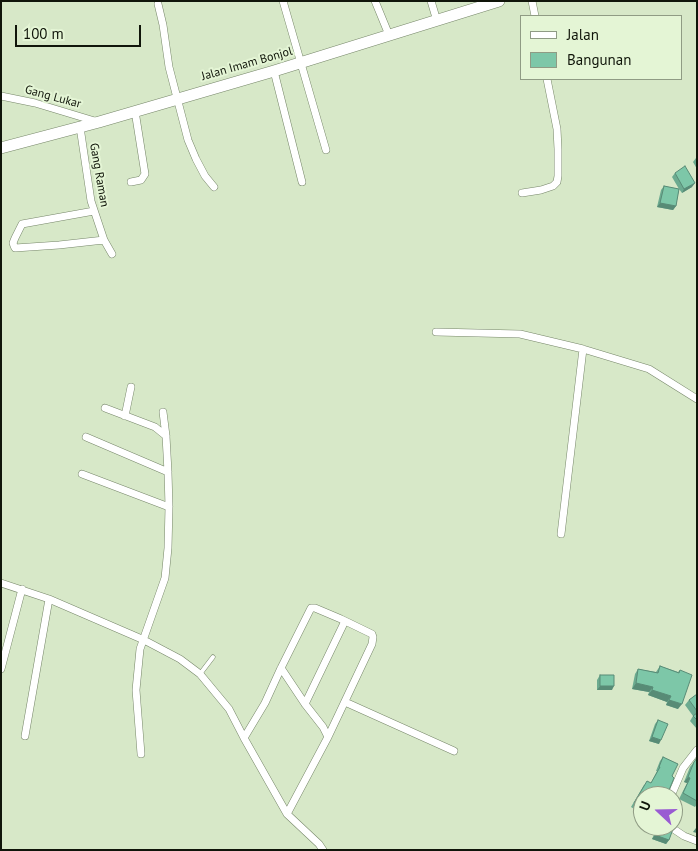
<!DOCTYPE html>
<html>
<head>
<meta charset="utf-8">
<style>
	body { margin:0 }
	#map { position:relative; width:698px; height:851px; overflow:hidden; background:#d7e8c8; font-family:"PT Sans",sans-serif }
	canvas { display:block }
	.frame { position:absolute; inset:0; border:2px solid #10150a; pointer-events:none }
	.legend { position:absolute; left:520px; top:15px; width:162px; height:65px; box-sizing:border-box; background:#e4f5d5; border:1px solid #8f9b84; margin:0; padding:6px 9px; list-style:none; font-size:15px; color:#10150a }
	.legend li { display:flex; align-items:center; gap:10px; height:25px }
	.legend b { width:25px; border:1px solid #8f9b84 }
	.north { position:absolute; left:633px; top:786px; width:50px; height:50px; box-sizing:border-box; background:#e4f5d5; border:1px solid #8f9b84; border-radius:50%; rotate:291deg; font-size:14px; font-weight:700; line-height:20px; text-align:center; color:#10150a }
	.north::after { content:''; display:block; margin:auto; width:18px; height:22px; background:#995bd2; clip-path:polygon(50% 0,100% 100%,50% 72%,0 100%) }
	.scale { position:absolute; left:15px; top:25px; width:126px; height:22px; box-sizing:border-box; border:2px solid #10150a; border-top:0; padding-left:6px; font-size:15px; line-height:18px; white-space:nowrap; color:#10150a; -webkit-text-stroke:4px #e4f5d5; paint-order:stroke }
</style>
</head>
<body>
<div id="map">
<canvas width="698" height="851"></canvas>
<div class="frame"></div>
<ul class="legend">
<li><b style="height:6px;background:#fff"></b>Jalan</li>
<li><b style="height:14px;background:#7dc7a8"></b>Bangunan</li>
</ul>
<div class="north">U</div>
<div class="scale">100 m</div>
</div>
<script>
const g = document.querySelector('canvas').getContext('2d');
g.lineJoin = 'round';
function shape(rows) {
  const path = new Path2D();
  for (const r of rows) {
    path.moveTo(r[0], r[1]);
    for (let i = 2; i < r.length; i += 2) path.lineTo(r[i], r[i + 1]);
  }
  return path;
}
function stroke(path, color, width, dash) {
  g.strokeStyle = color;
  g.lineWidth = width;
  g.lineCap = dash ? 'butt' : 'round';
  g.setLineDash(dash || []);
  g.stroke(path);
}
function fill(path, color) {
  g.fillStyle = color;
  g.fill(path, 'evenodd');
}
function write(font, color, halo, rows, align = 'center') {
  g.font = font + ' "PT Sans",sans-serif';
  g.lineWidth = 4;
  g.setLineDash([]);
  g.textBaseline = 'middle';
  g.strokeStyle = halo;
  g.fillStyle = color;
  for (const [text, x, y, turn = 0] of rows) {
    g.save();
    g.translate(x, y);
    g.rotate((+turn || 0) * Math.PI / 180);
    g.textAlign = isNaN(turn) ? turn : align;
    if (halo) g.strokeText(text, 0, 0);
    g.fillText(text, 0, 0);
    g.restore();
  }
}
const service = shape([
	[200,674,213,657]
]);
const minor = shape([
	[283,1,326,150],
	[375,1,389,35],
	[431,1,437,21],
	[532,1,535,16],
	[158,4,163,25,169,67,188,140,196,159,205,176,214,187],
	[274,71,302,182],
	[1,96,35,103,98,122],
	[80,127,91,201,104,240,112,254],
	[131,182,141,180,145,174,135,111],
	[522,193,541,190,553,186,557,182,558,176,558,149,557,129,547,79],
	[94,211,22,224,15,238,13,243,14,246,15,248,59,245,104,240],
	[436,332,520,334,583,349,649,369,697,399],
	[105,408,155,427,166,436],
	[125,416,131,387],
	[86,437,168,472],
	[82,474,169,507],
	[561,534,583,349],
	[1,583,49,599,144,640,180,659,200,674,229,709,244,738],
	[281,668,305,704,323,727,328,737,372,644,373,637,372,634,341,619,315,608,311,608,281,668,265,703,244,738,287,814,319,844,323,850],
	[1,669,22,589],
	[345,702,454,751],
	[305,704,345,621],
	[25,736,49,599],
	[141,754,136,690,140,649,165,578,168,548,169,507,168,472,166,436,163,412],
	[671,796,683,768,697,750],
	[287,814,328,737],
	[669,826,684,836,697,841]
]);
const trunk = shape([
	[1,148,99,122,274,71,499,1]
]);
const wall = shape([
	[696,158,697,158,697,169,693,162],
	[675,173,692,187,682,193,679,189,676,206,673,210,657,207,661,190,664,186,679,189,672,177],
	[660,666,678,672,680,670,678,709,666,705,667,702,648,695,649,692,632,689,635,674,638,669,656,672],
	[600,675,612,690,597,690,597,680],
	[697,694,697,729,690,721,693,716,685,705,689,700],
	[658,720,659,744,649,741,655,724],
	[663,757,678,764,643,796,643,814,631,807,644,785,651,783,657,771,656,771,660,761],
	[697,758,697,804,695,807,679,799,687,783,684,782,690,767],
	[658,826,669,826,669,840,666,844,652,839]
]);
const shadedWall = shape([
	[695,183,692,187,682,193,684,189],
	[660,203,676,206,673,210,657,207],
	[636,683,653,687,649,692,632,689],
	[600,686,614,686,612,690,597,690],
	[652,690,671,696,667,702,648,695],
	[669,700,682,704,678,709,666,705],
	[652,737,661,740,659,744,649,741],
	[688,777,690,778,687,783,684,782],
	[696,828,697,828,697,833,693,832],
	[655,835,669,840,666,844,652,839]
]);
const building = shape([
	[685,166,695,183,684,189,675,173,685,166],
	[664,186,679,189,676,206,660,203,664,186],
	[660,666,679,673,680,670,692,675,682,704,669,700,671,696,652,690,653,687,636,683,638,669,658,673,660,666],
	[600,675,614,675,614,686,600,686,600,675],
	[697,694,697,711,689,700,697,694],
	[697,713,697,720,693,716,697,713],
	[658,720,668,724,661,740,652,737,658,720],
	[663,757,678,764,672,776,674,778,669,790,669,794,668,796,643,796,643,809,634,803,647,781,651,783,660,767,659,767,663,757],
	[697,758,697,801,683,793,690,778,688,777,694,762,697,758],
	[659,826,669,826,673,829,669,840,655,835,659,826]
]);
const streetNames = [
	["Jalan Imam Bonjol",247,64,-16],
	["Gang Lukar",53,97,15],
	["Gang Raman",99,175,80]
];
stroke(service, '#768669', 5);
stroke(minor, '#768669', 8);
stroke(trunk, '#768669', 12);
stroke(service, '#fff', 4);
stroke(minor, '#fff', 7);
stroke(trunk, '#fff', 11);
fill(wall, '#6cab90');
fill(shadedWall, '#588b76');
fill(building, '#7dc7a8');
stroke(building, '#588b76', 1);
write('12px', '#10150a', '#e4f5d5', streetNames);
</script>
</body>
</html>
